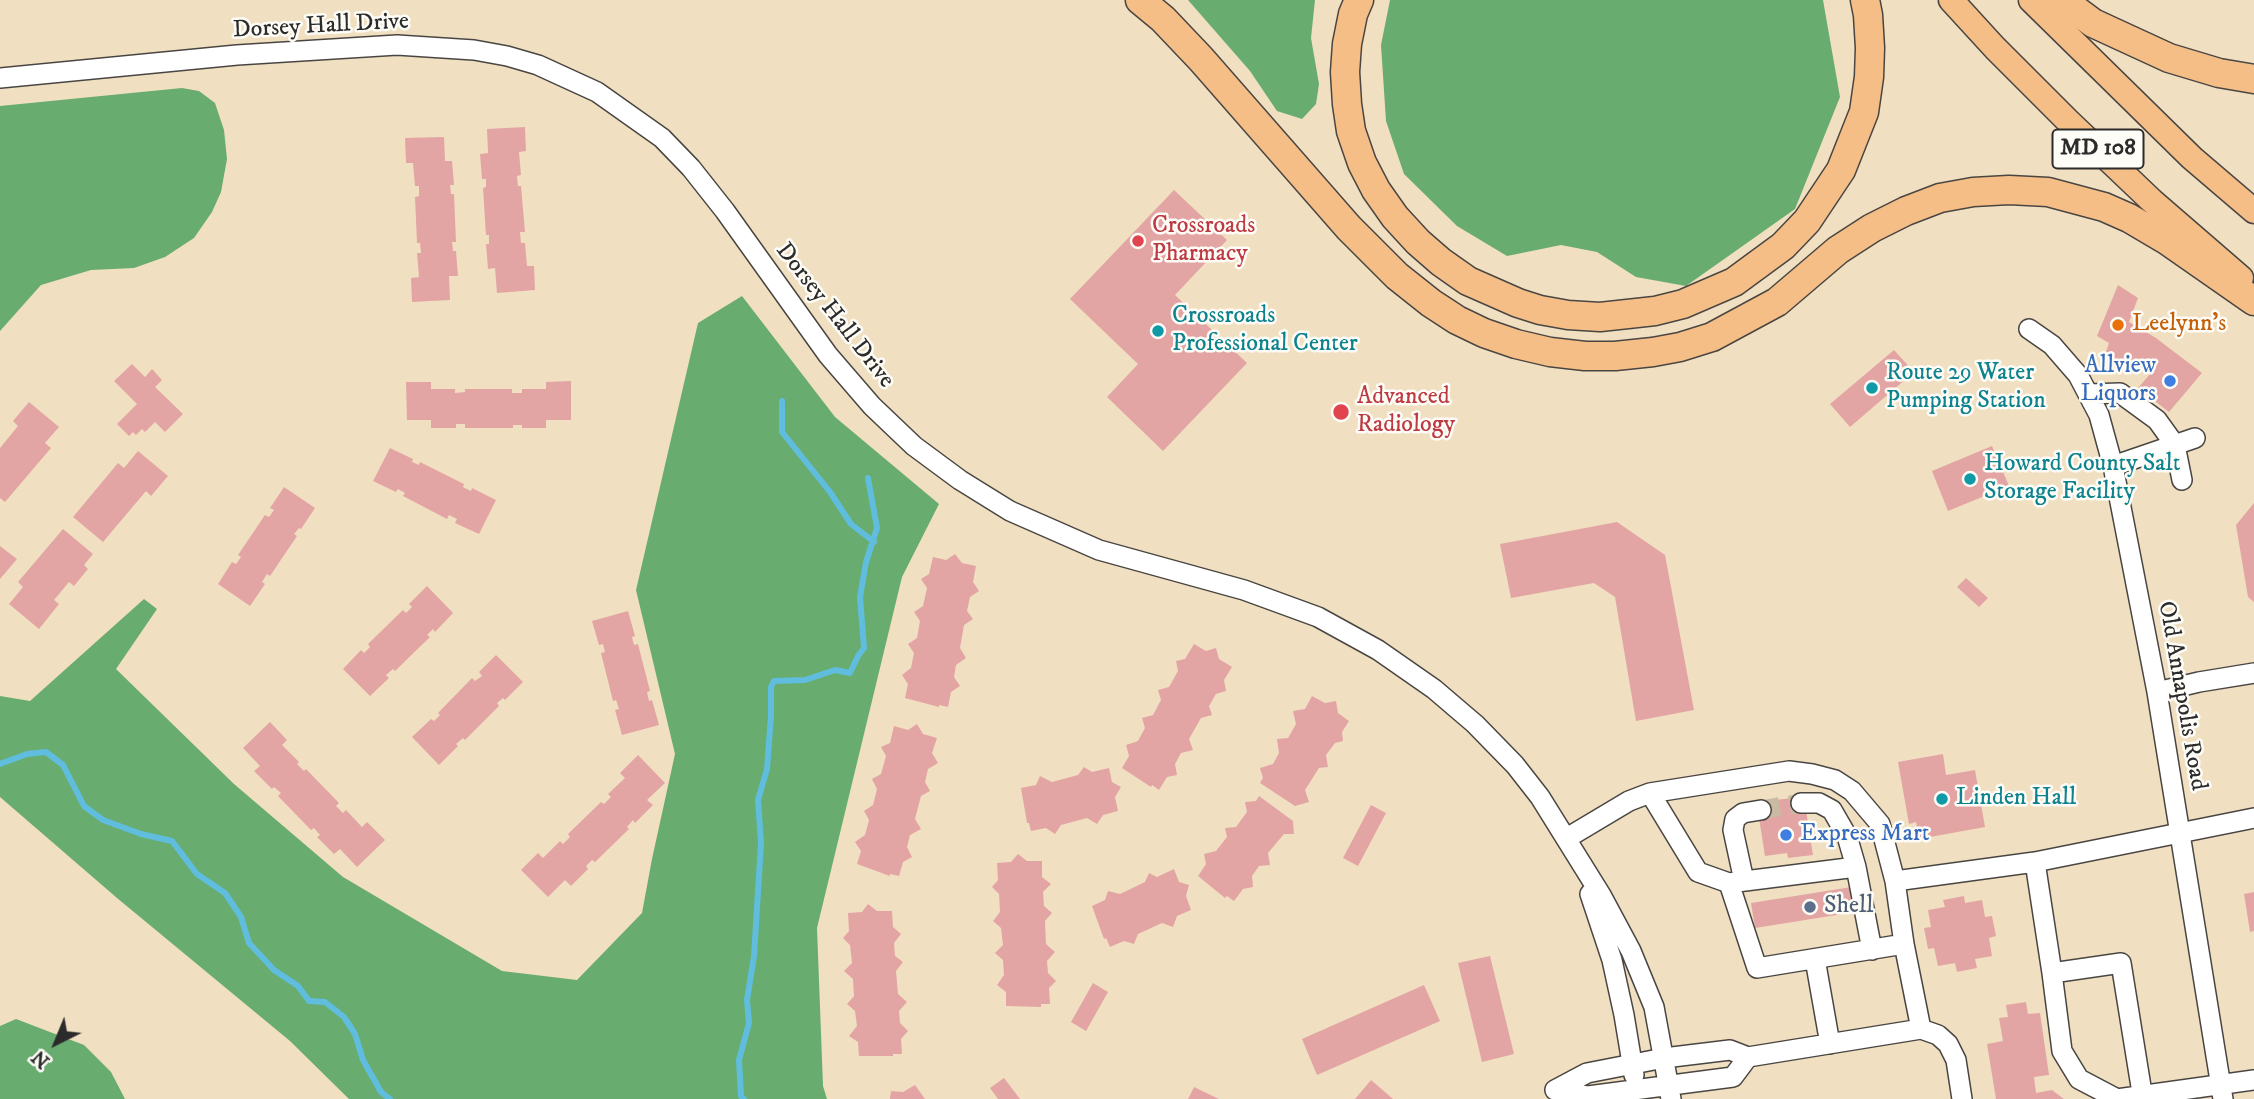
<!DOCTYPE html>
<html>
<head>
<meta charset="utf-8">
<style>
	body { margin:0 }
	#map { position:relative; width:2254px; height:1099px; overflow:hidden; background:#f1dfc1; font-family:"IM FELL DW Pica",serif }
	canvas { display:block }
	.north { position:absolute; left:21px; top:1008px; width:70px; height:70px; -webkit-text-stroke:5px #fdfcf7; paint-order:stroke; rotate:223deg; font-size:19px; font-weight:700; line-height:28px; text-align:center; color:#2b2b2b }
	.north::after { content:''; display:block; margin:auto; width:24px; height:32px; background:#2b2b2b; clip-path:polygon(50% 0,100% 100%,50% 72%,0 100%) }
</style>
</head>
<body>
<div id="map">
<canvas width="2254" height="1099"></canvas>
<div class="north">N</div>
</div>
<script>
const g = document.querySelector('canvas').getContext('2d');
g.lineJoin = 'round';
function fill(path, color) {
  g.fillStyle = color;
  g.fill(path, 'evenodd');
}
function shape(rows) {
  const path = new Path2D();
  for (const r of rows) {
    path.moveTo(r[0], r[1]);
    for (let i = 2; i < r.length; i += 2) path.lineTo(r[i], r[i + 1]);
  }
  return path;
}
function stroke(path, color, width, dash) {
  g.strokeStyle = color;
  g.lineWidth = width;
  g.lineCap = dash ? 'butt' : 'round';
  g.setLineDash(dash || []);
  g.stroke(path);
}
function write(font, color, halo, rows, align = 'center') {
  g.font = font + ' "IM FELL DW Pica",serif';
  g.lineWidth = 5;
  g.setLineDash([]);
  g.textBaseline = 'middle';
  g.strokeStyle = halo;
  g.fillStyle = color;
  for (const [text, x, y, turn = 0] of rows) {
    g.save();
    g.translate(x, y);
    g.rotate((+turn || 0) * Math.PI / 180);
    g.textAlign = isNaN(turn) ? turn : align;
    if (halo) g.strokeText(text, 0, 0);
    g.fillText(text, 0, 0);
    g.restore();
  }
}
const forest = shape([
	[1188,0,1315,0,1311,38,1319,84,1316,104,1302,119,1277,111,1250,71],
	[1390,0,1823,0,1840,97,1795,209,1686,286,1636,277,1597,252,1561,245,1507,256,1457,226,1404,174,1386,121,1381,45],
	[182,88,199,91,215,103,224,130,227,159,221,192,212,212,194,238,165,257,134,268,91,270,41,285,0,331,0,106],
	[742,296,835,417,939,504,902,577,817,928,823,1086,827,1099,349,1099,290,1041,117,898,0,797,0,696,30,701,144,599,157,609,116,669,234,784,343,877,502,971,577,980,642,913,652,859,675,754,636,590,698,323],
	[16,1019,84,1045,111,1072,125,1099,0,1099,0,1026]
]);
const stream = shape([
	[782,401,782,432,830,492,851,524,874,542],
	[0,764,27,754,46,752,63,765,84,806,103,820,141,834,172,841,197,874,225,893,241,917,249,943,274,970,298,986,309,1001,325,1002,344,1017,355,1034,363,1060,381,1092,390,1099],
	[744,1099,741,1096,739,1060,749,1023,747,1000,754,956,761,843,758,800,767,769,771,716,771,687,774,681,805,680,835,670,850,673,858,656,864,648,860,597,866,562,877,528,868,478]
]);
const building = shape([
	[525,127,526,151,519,152,521,175,517,176,518,186,521,186,525,232,520,232,521,243,525,243,527,266,534,266,535,290,497,293,495,268,488,269,486,244,489,244,489,235,486,235,483,188,486,187,486,179,482,179,480,154,488,153,487,129],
	[444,137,445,161,452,161,454,185,450,185,451,194,454,194,456,242,452,242,453,251,456,251,458,276,449,276,450,300,412,302,411,278,419,277,417,253,421,253,420,243,417,243,415,197,419,196,419,186,415,186,413,163,406,163,405,138],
	[1174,190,1227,240,1175,295,1247,363,1163,451,1107,397,1138,364,1070,299],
	[2118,285,2138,298,2129,322,2156,338,2202,373,2169,412,2138,388,2150,374,2145,369,2105,355,2109,343,2097,336],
	[1894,350,1914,372,1850,427,1830,404],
	[132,364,145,377,152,369,162,380,155,387,183,414,165,432,155,422,145,432,142,429,136,435,133,432,129,436,117,424,137,404,114,381],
	[571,381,571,420,546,420,546,428,522,428,522,425,513,425,513,428,465,428,465,424,456,424,456,428,431,428,431,420,407,420,406,382,431,382,431,389,455,389,455,393,465,392,465,389,512,389,512,393,522,393,522,389,546,389,546,382],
	[29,402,59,427,45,443,51,448,5,502,0,498,0,448,18,426,13,421],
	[1992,446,2009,486,1948,511,1932,471],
	[390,448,413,459,412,462,419,465,420,462,464,484,463,487,471,491,472,488,496,500,479,534,455,523,457,519,449,515,447,519,403,496,405,493,398,489,396,492,373,481],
	[138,451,168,476,151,496,146,491,103,542,73,517,118,463,124,468],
	[284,487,315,508,301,529,299,528,294,534,297,536,270,576,267,574,262,582,265,584,250,606,218,584,232,562,236,564,241,557,238,555,265,515,269,517,274,510,270,508],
	[2254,503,2254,602,2248,597,2236,525],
	[1617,522,1665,555,1694,710,1636,721,1615,597,1594,583,1511,598,1500,544],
	[63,529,93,554,84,565,88,569,74,586,69,582,54,600,59,604,39,629,9,604,23,587,18,582],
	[0,546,17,559,0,579],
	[955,554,962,563,976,566,973,582,979,591,970,597,967,611,973,619,964,625,960,648,966,658,956,665,954,677,960,686,951,692,948,707,939,705,939,707,905,698,908,684,902,675,911,668,914,653,908,644,917,638,920,621,914,612,923,606,927,588,921,579,929,574,933,557,946,560],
	[1966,578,1988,598,1979,607,1957,587],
	[427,586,453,613,435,632,433,629,427,635,430,637,395,671,393,669,386,675,389,678,370,696,343,669,361,650,364,653,370,647,368,644,403,610,406,613,412,607,409,604],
	[628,611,635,636,632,637,634,645,638,644,650,691,647,692,649,701,652,700,659,725,622,735,615,710,619,709,616,700,613,701,601,653,605,652,603,644,599,645,592,621],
	[1194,644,1206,651,1216,648,1219,659,1232,667,1224,680,1226,691,1216,694,1209,706,1212,715,1201,718,1189,739,1193,750,1181,753,1175,764,1177,775,1167,777,1159,790,1152,785,1151,787,1122,768,1129,756,1126,745,1138,741,1145,728,1142,718,1153,715,1161,700,1158,690,1169,687,1178,671,1176,661,1185,659],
	[496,655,523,682,505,700,503,698,497,703,499,706,465,740,463,738,456,744,458,746,439,765,412,737,431,719,434,721,440,715,438,713,472,678,475,681,482,676,479,672],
	[1312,696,1325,703,1336,701,1338,713,1349,721,1342,732,1343,741,1335,743,1326,755,1328,767,1319,768,1305,790,1309,802,1295,806,1260,783,1263,778,1260,768,1273,764,1279,753,1277,739,1288,738,1296,724,1293,711,1305,709],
	[270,722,287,740,282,745,299,762,297,764,304,771,306,769,339,803,336,806,343,813,346,810,362,827,367,822,385,840,357,867,340,849,334,854,317,837,320,835,314,828,311,830,278,796,281,793,274,787,272,789,254,771,260,766,243,748],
	[917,724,923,734,937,738,932,753,938,763,928,769,925,782,930,791,921,796,915,819,921,829,910,835,907,847,912,857,903,862,899,876,890,874,890,876,857,864,861,851,855,842,865,835,869,820,864,811,873,805,877,789,872,779,881,774,886,756,881,747,890,743,894,726,908,730],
	[1943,754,1946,775,1975,770,1985,827,1919,839,1916,822,1909,824,1898,762],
	[638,755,665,783,647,800,653,805,635,823,633,820,627,827,629,829,595,862,592,860,586,866,588,869,571,886,565,880,548,897,521,870,538,853,543,858,560,841,563,844,570,837,568,834,601,802,604,804,611,797,608,794,625,778,620,773],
	[1084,767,1092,772,1109,768,1112,782,1121,787,1115,797,1118,811,1103,815,1097,824,1087,818,1061,825,1055,834,1046,828,1031,831,1029,823,1027,823,1021,788,1036,785,1040,776,1052,782,1078,775],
	[1259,796,1293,821,1294,834,1284,834,1268,853,1270,865,1259,866,1252,876,1253,887,1243,889,1234,901,1227,896,1225,898,1198,876,1206,864,1204,854,1216,851,1227,837,1225,828,1236,827,1247,812,1245,802,1256,801],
	[1800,797,1806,810,1813,855,1788,858,1787,853,1765,856,1759,818,1760,802],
	[1371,805,1386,813,1358,866,1343,858],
	[1018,854,1027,861,1042,861,1042,877,1051,884,1043,892,1044,906,1052,913,1045,921,1046,944,1055,952,1047,961,1048,973,1056,981,1049,988,1050,1004,1041,1004,1041,1007,1006,1006,1006,992,997,985,1004,975,1003,960,995,953,1003,945,1001,928,993,921,1000,912,999,894,992,887,998,880,997,863,1011,862],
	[1174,869,1179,882,1189,885,1186,896,1191,910,1177,916,1173,927,1162,923,1138,934,1134,944,1124,941,1110,947,1106,938,1104,939,1092,906,1105,900,1108,891,1120,894,1145,882,1149,873,1157,877],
	[1864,885,1868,910,1755,928,1751,903],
	[2254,892,2254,931,2250,932,2244,894],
	[1964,896,1965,903,1982,900,1985,917,1992,916,1996,936,1989,938,1992,956,1975,959,1977,968,1957,972,1955,963,1938,966,1934,948,1928,949,1924,928,1931,927,1928,910,1945,907,1943,900],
	[868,904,877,911,892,911,893,927,901,934,894,943,895,956,903,962,896,971,898,994,907,1002,899,1011,900,1023,908,1031,901,1039,902,1054,893,1054,893,1056,859,1056,858,1042,849,1036,857,1026,855,1011,847,1004,854,996,853,979,844,971,852,963,850,945,843,938,849,931,848,913,862,912],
	[1490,956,1514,1054,1482,1062,1458,963],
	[1093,983,1108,992,1086,1031,1071,1022],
	[1424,985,1440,1021,1317,1075,1302,1039],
	[2026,1002,2028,1014,2040,1013,2049,1075,2034,1077,2036,1093,2052,1090,2064,1099,1996,1099,1987,1044,2003,1041,1999,1018,2008,1017,2006,1005],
	[1004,1078,1020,1099,998,1099,990,1088],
	[1371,1080,1393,1099,1355,1099],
	[915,1085,925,1099,890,1099,891,1091,903,1092],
	[1194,1087,1219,1099,1188,1099]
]);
const minorTunnel = shape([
	[1761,810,1801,803]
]);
const minor = shape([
	[0,78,237,55,397,45,474,50,507,56,538,65,597,92,662,138,691,168,725,211,828,355,872,406,914,446,960,480,1010,511,1099,550,1244,590,1318,617,1378,650,1434,689,1475,724,1515,765,1540,797,1601,895,1631,951,1654,1007,1671,1099],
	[2029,329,2052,345,2078,375,2099,415,2113,466,2157,692,2223,1099],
	[2089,394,2120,393,2157,420,2175,445,2182,480],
	[2113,466,2195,438],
	[2157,692,2199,682,2254,673],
	[1650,793,1698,872,1729,883,1757,968,1904,944],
	[1801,803,1819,803,1832,810,1847,836,1856,867],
	[1567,838,1629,801,1650,793,1789,771,1812,774,1835,780,1852,791,1880,824,1895,881,1904,944,1921,1029],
	[2035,862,2052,973,2121,963,2143,1099],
	[1744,881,1733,830,1735,819,1743,813,1761,810],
	[1895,881,2035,862,2254,818],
	[1729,883,1856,867,1872,950],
	[1590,894,1612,960,1624,1015,1634,1075],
	[1815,959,1830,1044],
	[2052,973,2062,1051,2079,1079,2117,1099,2254,1080],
	[1748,1057,1733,1077,1588,1096,1555,1090,1587,1073,1664,1058,1730,1050,1748,1057,1921,1029,1938,1035,1948,1044,1956,1060,1962,1099]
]);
const major = shape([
	[1951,0,1995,48,2069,122,2152,201,2241,278],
	[2031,0,2192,158,2254,211]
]);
const highway = shape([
	[1140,0,1163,19,1201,59,1349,228,1397,276,1431,303,1457,320,1484,333,1516,344,1550,352,1585,356,1615,356,1653,352,1680,347,1712,337,1777,302,1838,250,1872,228,1906,211,1940,198,1973,192,2009,190,2048,192,2104,207,2129,218,2168,241,2254,301],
	[1359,0,1353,14,1347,44,1345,72,1347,104,1351,131,1362,163,1376,190,1395,217,1418,242,1441,262,1468,281,1518,303,1540,310,1568,315,1600,317,1655,311,1683,304,1734,282,1783,246,1807,221,1841,170,1864,112,1869,77,1870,48,1868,15,1865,0],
	[2062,0,2093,23,2169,58,2219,73,2254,79]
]);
const markers = [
	[1138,241,7,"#e0444e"],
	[2118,325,7,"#e8710a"],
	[1158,331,7,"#0f9aa8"],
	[2170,381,7,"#3f7fe0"],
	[1872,388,7,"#0f9aa8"],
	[1341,412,9,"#e0444e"],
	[1970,479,7,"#0f9aa8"],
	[1942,799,7,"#0f9aa8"],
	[1786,835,7,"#3f7fe0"],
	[1810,907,7,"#5c6f8a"]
];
const shields = [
	[2098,149,91]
];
const shieldNames = [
	["MD 108",2098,149]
];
const streetNames = [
	["Dorsey Hall Drive",321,27,-3],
	["Dorsey Hall Drive",834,316,52],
	["Old Annapolis Road",2181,696,80]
];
const healthNames = [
	["Crossroads",1152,227],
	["Pharmacy",1152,255],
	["Advanced",1357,398],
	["Radiology",1357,426]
];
const cultureNames = [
	["Crossroads",1172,317],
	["Professional Center",1172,345],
	["Route 29 Water",1886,374],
	["Pumping Station",1886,402],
	["Howard County Salt",1984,465],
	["Storage Facility",1984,493],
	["Linden Hall",1956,799]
];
const foodNames = [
	["Leelynn's",2132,325]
];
const shopNames = [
	["Allview",2156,367],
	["Liquors",2156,395],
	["Express Mart",1800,835,"left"]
];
const serviceNames = [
	["Shell",1824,907]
];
fill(forest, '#68ac70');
stroke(stream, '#60bdde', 6);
fill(building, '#e3a5a4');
stroke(minorTunnel, '#c9bba3', 19, [19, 10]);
stroke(minor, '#494642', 22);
stroke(major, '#494642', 27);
stroke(highway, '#494642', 31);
stroke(minor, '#fff', 19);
stroke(major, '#f6be87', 24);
stroke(highway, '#f6be87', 28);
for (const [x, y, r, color] of markers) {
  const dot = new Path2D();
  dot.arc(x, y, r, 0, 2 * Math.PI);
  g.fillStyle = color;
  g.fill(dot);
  stroke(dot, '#fdfcf7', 2.5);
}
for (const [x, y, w] of shields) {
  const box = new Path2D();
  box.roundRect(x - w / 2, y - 19.5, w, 39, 5);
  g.fillStyle = '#fdfcf7';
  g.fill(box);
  stroke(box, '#2b2b2b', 2);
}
write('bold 23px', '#2b2b2b', null, shieldNames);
write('24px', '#2b2b2b', '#fdfcf7', streetNames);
write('24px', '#be3a42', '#fdfcf7', healthNames, 'left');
write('24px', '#0d838f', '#fdfcf7', cultureNames, 'left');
write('24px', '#c56008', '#fdfcf7', foodNames, 'left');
write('24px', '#366cbe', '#fdfcf7', shopNames, 'right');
write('24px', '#4e5e75', '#fdfcf7', serviceNames, 'left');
</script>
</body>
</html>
